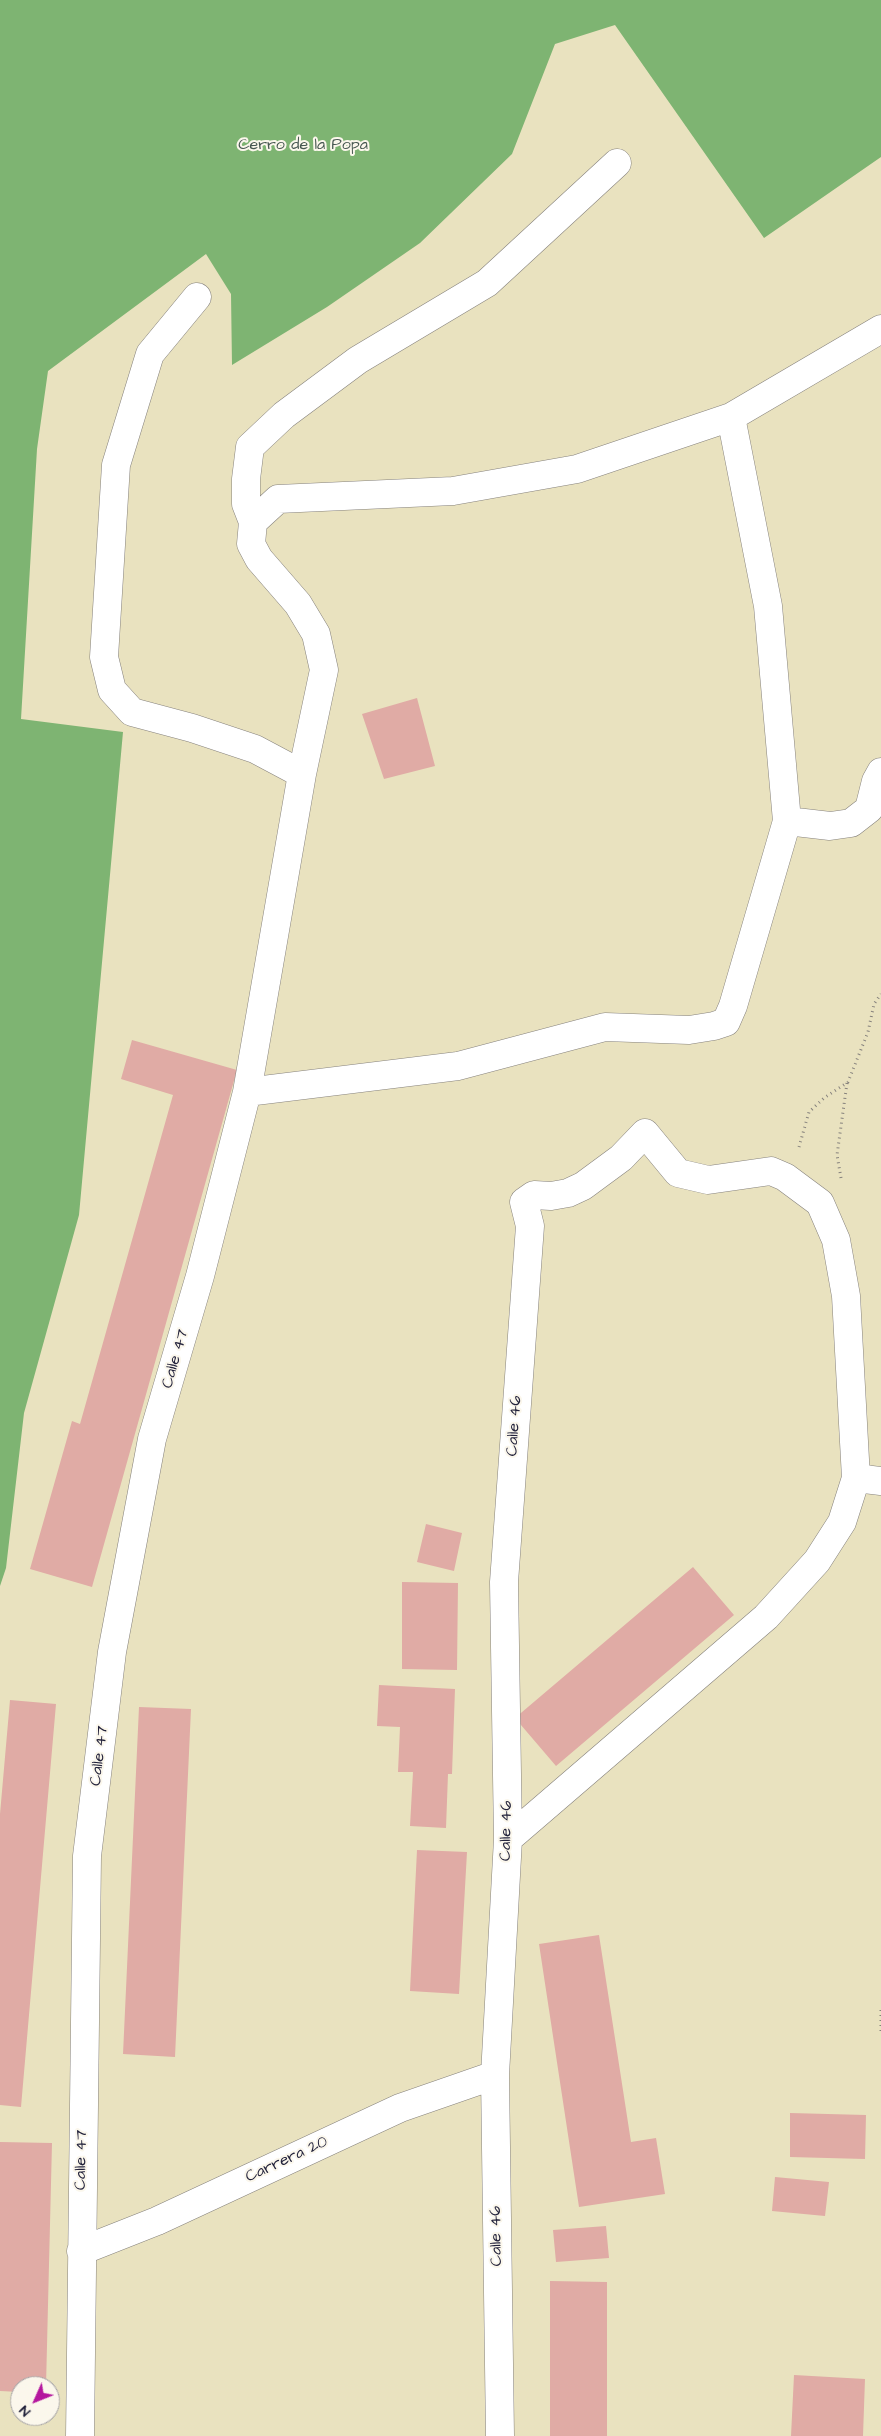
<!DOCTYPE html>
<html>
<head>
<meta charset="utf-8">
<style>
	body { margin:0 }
	#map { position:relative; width:881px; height:2436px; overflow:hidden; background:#e9e2bf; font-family:"Architects Daughter",sans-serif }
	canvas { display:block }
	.north { position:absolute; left:10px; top:2376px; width:50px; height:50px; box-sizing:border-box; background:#fbf7ec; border:1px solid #a4a2a5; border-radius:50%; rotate:226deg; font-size:14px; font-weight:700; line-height:20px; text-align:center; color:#22223b }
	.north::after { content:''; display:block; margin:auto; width:18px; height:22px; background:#b5179e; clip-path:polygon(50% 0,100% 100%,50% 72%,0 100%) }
</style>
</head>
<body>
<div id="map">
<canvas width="881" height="2436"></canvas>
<div class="north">N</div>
</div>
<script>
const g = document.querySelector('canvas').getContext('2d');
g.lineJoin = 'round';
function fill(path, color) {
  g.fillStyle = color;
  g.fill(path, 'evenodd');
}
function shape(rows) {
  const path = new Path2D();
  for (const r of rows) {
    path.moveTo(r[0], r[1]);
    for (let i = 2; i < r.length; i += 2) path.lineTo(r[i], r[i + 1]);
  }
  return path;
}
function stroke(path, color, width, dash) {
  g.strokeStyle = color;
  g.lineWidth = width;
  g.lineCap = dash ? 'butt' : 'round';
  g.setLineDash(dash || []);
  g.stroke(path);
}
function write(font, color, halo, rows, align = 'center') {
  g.font = font + ' "Architects Daughter",sans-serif';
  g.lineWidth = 4;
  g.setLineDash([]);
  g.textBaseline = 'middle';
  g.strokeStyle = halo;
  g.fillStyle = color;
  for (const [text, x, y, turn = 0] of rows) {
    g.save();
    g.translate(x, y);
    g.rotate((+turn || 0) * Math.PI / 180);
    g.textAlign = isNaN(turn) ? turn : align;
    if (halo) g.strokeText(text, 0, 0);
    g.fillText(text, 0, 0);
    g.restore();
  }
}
const forest = shape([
	[0,0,881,0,881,157,764,238,615,25,555,44,512,154,420,243,327,307,232,365,231,294,206,254,48,371,37,449,21,719,123,732,79,1215,24,1413,6,1568,0,1586]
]);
const building = shape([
	[417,698,435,766,384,779,362,714],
	[132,1040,237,1070,92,1587,30,1569,72,1421,80,1424,173,1095,121,1079],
	[426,1524,462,1533,454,1571,417,1562],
	[693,1567,734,1615,556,1766,515,1718],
	[402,1582,458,1583,457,1670,402,1669],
	[379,1685,455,1689,452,1774,448,1774,446,1828,410,1826,413,1772,398,1772,400,1727,377,1726],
	[10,1700,56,1704,21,2107,0,2105,0,1814],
	[139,1707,191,1709,175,2057,123,2054],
	[417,1850,467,1852,459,1994,410,1991],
	[599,1935,631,2142,656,2138,665,2194,579,2207,539,1944],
	[790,2113,866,2115,865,2159,790,2157],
	[0,2142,52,2143,46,2386,20,2386,20,2392,0,2391],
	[775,2177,829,2182,825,2216,772,2211],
	[606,2226,609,2258,556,2262,553,2230],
	[550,2281,607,2282,607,2436,550,2436],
	[794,2375,865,2379,863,2436,791,2436]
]);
const path = shape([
	[799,1147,809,1112,824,1098,848,1082,868,1032,874,1004,881,994],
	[841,1178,837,1155,847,1083],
	[881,2010,881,2032]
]);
const minor = shape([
	[197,297,150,354,116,465,104,657,112,690,132,712,192,728,255,749,302,774],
	[253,522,246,504,246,479,250,447,284,415,358,360,487,283,617,163],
	[787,821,830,826,851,823,869,809,876,781,881,772],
	[247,1092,458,1066,605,1027,689,1030,714,1026,726,1022,733,1006,787,821,768,606,731,417],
	[856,1478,881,1481],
	[81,2251,157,2221,400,2108,495,2075],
	[80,2436,87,1856,112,1652,152,1439,200,1276,247,1092,302,774,324,670,316,634,298,604,259,559,251,544,253,522,278,499,453,491,577,469,731,417,881,329],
	[500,2436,495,2075,508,1839,504,1582,530,1226,524,1202,534,1195,551,1196,568,1193,583,1186,621,1158,645,1133,678,1173,708,1180,771,1171,785,1177,820,1203,836,1240,846,1296,856,1478,842,1522,817,1561,766,1617,508,1839]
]);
const parkNames = [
	["Cerro de la Popa",303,146]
];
const streetNames = [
	["Calle 47",176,1359,-74],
	["Calle 46",515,1426,-86],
	["Calle 47",100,1756,-83],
	["Calle 46",507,1831,-89],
	["Calle 47",82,2160,-89],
	["Carrera 20",287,2160,-25],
	["Calle 46",497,2236,-91]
];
fill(forest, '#7eb472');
fill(building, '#e0aba5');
stroke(minor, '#86827d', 29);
stroke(path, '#86827d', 3, [1, 4]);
stroke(minor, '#fff', 28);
write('16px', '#475751', '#fbf7ec', parkNames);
write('16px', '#22223b', '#fbf7ec', streetNames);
</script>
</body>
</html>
